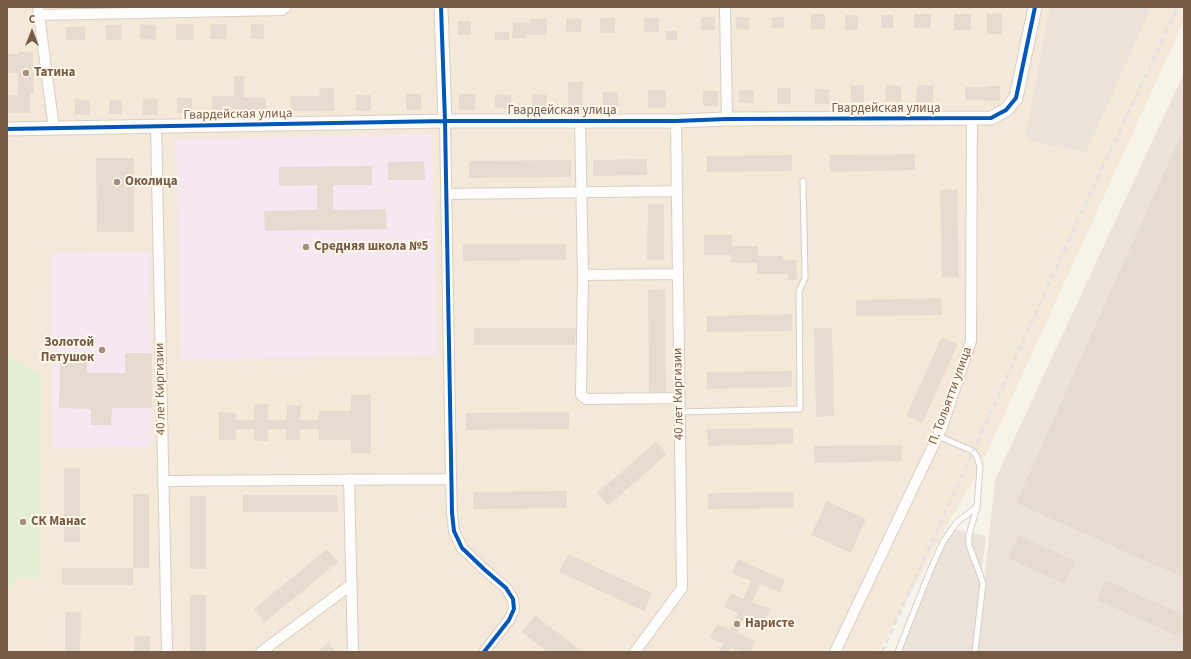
<!DOCTYPE html>
<html>
<head>
<meta charset="utf-8">
<style>
	body { margin:0 }
	#map { position:relative; width:1191px; height:659px; overflow:hidden; background:#f8f3e9; font-family:"Source Sans 3",sans-serif }
	canvas { display:block }
	.frame { position:absolute; inset:0; border:8px solid #785b47; pointer-events:none }
	.north { position:absolute; left:12px; top:12px; width:40px; height:40px; -webkit-text-stroke:3px #fff8eb; paint-order:stroke; rotate:0deg; font-size:11px; font-weight:700; line-height:16px; text-align:center; color:#785b47 }
	.north::after { content:''; display:block; margin:auto; width:14px; height:18px; background:#785b47; clip-path:polygon(50% 0,100% 100%,50% 72%,0 100%) }
</style>
</head>
<body>
<div id="map">
<canvas width="1191" height="659"></canvas>
<div class="frame"></div>
<div class="north">С</div>
</div>
<script>
const g = document.querySelector('canvas').getContext('2d');
g.lineJoin = 'round';
function fill(path, color) {
  g.fillStyle = color;
  g.fill(path, 'evenodd');
}
function shape(rows) {
  const path = new Path2D();
  for (const r of rows) {
    path.moveTo(r[0], r[1]);
    for (let i = 2; i < r.length; i += 2) path.lineTo(r[i], r[i + 1]);
  }
  return path;
}
function stroke(path, color, width, dash) {
  g.strokeStyle = color;
  g.lineWidth = width;
  g.lineCap = dash ? 'butt' : 'round';
  g.setLineDash(dash || []);
  g.stroke(path);
}
function write(font, color, halo, rows, align = 'center') {
  g.font = font + ' "Source Sans 3",sans-serif';
  g.lineWidth = 4;
  g.setLineDash([]);
  g.textBaseline = 'middle';
  g.strokeStyle = halo;
  g.fillStyle = color;
  for (const [text, x, y, turn = 0] of rows) {
    g.save();
    g.translate(x, y);
    g.rotate((+turn || 0) * Math.PI / 180);
    g.textAlign = isNaN(turn) ? turn : align;
    if (halo) g.strokeText(text, 0, 0);
    g.fillText(text, 0, 0);
    g.restore();
  }
}
const residential = shape([
	[7,7,1184,7,1184,21,983,461,878,652,7,652]
]);
const industrial = shape([
	[1050,7,1151,7,1086,153,1025,139],
	[1184,73,1184,652,977,652,995,480],
	[947,528,986,536,972,652,895,652]
]);
const education = shape([
	[432,134,437,355,181,360,176,139],
	[150,252,152,447,53,448,51,253]
]);
const green = shape([
	[7,355,41,375,40,577,15,577,13,586,7,590]
]);
const building = shape([
	[987,13,1002,14,1002,34,987,34],
	[811,14,825,14,825,29,811,29],
	[914,14,931,14,931,28,914,28],
	[954,14,971,14,971,30,954,30],
	[845,15,858,15,858,30,845,30],
	[881,15,893,15,893,28,881,28],
	[701,17,715,17,715,30,701,30],
	[736,17,749,17,749,30,736,29],
	[772,17,784,17,784,28,772,28],
	[566,18,581,19,581,32,566,32],
	[600,18,615,18,615,33,600,33],
	[644,18,659,18,659,32,644,32],
	[530,19,547,19,547,35,527,35,527,38,512,38,513,22,530,23],
	[458,21,471,21,471,35,458,35],
	[140,24,156,25,156,40,140,39],
	[176,24,194,24,193,40,176,40],
	[211,24,227,24,226,39,210,39],
	[251,24,264,24,264,39,251,39],
	[106,25,122,25,121,40,106,40],
	[66,27,85,27,85,40,66,40],
	[666,31,677,31,677,40,666,40],
	[495,32,509,32,509,40,495,40],
	[18,52,33,52,34,94,30,94,30,113,7,113,7,95,18,95,18,73,7,73,7,54,18,54],
	[234,76,244,76,244,97,266,98,266,111,244,111,244,114,234,114,234,112,212,112,212,96,234,96],
	[568,82,583,82,582,108,568,108],
	[851,85,864,85,864,102,851,102],
	[886,85,901,86,901,101,885,101],
	[917,85,933,85,933,102,916,102],
	[988,86,1000,86,1000,101,965,100,965,87,988,87],
	[320,88,334,88,334,111,290,111,291,96,319,96],
	[777,88,791,88,791,104,777,104],
	[815,89,829,89,829,104,815,104],
	[648,90,666,90,666,108,648,108],
	[739,90,754,90,754,103,739,103],
	[703,91,718,91,718,106,703,106],
	[603,92,618,92,618,107,603,107],
	[406,94,421,94,421,110,406,110],
	[459,94,476,94,475,110,459,110],
	[495,94,511,95,511,109,495,108],
	[532,94,547,95,547,107,532,107],
	[356,95,371,95,371,111,356,111],
	[143,98,158,99,157,115,142,115],
	[177,98,192,98,192,113,177,113],
	[75,99,90,100,90,115,75,115],
	[109,100,122,100,122,114,109,114],
	[1184,128,1184,578,1016,503],
	[915,154,915,170,830,172,829,155],
	[792,155,792,171,707,172,707,156],
	[96,158,134,158,134,232,97,232],
	[647,159,647,175,593,176,593,160],
	[571,160,571,177,469,178,469,161],
	[424,161,425,180,388,180,388,162],
	[372,166,372,185,333,185,333,210,386,209,387,229,265,231,264,211,317,210,317,185,279,186,279,167],
	[957,189,959,277,942,278,940,190],
	[648,204,664,204,664,260,647,260],
	[704,235,732,235,732,246,758,246,758,256,783,256,783,260,796,260,797,280,788,280,788,274,757,274,757,263,731,263,731,255,704,255],
	[463,244,566,244,566,260,463,261],
	[665,289,666,392,649,392,648,290],
	[941,298,942,315,856,316,856,300],
	[792,314,792,331,707,332,707,316],
	[474,328,576,328,575,345,474,345],
	[814,328,832,328,834,416,816,417],
	[942,337,958,344,922,423,906,416],
	[60,353,87,353,87,373,125,373,125,353,152,353,152,408,112,408,111,425,91,425,91,409,59,408],
	[792,371,792,387,707,389,707,372],
	[351,395,371,395,371,453,351,453,351,440,319,440,319,429,300,429,300,440,286,440,286,429,268,429,268,441,254,441,254,429,236,429,236,440,219,440,219,412,236,413,236,420,254,420,254,404,268,404,268,420,287,420,287,405,301,405,300,420,319,420,319,411,351,411],
	[569,412,569,429,466,430,466,413],
	[793,428,793,444,708,446,707,429],
	[656,442,667,454,608,506,597,493],
	[901,445,902,461,814,463,814,446],
	[64,468,80,468,80,542,64,542],
	[567,491,567,508,473,509,473,492],
	[793,492,794,508,708,509,708,493],
	[133,494,149,494,149,568,133,568],
	[243,495,337,495,338,512,243,512],
	[190,496,206,496,206,569,190,569],
	[827,501,866,519,851,553,811,535],
	[1019,535,1075,561,1064,584,1008,558],
	[327,549,338,562,265,622,254,609],
	[568,554,652,593,644,611,559,572],
	[738,559,785,580,780,592,760,584,752,602,770,609,763,623,745,615,737,633,755,641,750,652,743,652,730,647,728,652,719,652,723,644,710,638,717,624,730,630,738,613,724,607,731,593,743,599,751,581,732,573],
	[62,568,133,568,133,585,62,585],
	[1106,580,1184,615,1184,639,1097,600],
	[190,595,206,595,206,652,190,652],
	[65,612,81,612,80,652,65,652],
	[535,615,583,652,548,652,522,632],
	[135,636,150,636,150,652,134,652],
	[328,643,336,652,318,652]
]);
const service = shape([
	[680,412,800,409,799,291,805,278,803,181],
	[938,436,973,451,977,457,980,467,977,507,969,535,969,545,983,583,975,652],
	[898,652,930,571,943,542,957,522,977,507]
]);
const minor = shape([
	[38,7,54,129],
	[725,7,727,119],
	[39,15,282,10,286,7],
	[445,121,451,479,452,513,454,531,462,548,485,570,506,588,513,599,514,609,509,620,484,652],
	[580,121,583,275,581,395,586,399,679,398],
	[156,126,167,652],
	[446,194,677,191],
	[583,275,678,274],
	[349,479,353,652],
	[163,481,451,479],
	[261,652,352,584],
	[635,652,682,588,676,121],
	[835,652,942,427,971,341,972,118]
]);
const tertiary = shape([
	[441,7,445,121],
	[7,129,445,121,676,121,727,119,991,118,1006,110,1016,98,1035,7]
]);
const rail = shape([
	[882,652,1083,209,1178,7]
]);
const cycleway = shape([
	[441,7,445,121,452,513,454,531,462,548,485,570,506,588,513,599,514,609,509,620,484,652],
	[7,129,445,121,676,121,727,119,991,118,1006,110,1016,98,1035,7]
]);
const markers = [
	[26,73,4,"#a59080"],
	[117,182,4,"#a59080"],
	[306,247,4,"#a59080"],
	[102,350,4,"#a59080"],
	[23,522,4,"#a59080"],
	[737,624,4,"#a59080"]
];
const poiNames = [
	["Татина",34,73],
	["Околица",125,182],
	["Средняя школа №5",314,247],
	["Золотой",94,343,"right"],
	["Петушок",94,358,"right"],
	["СК Манас",31,522],
	["Наристе",745,624]
];
const streetNames = [
	["Гвардейская улица",886,109],
	["Гвардейская улица",562,111],
	["Гвардейская улица",238,115,-1],
	["40 лет Киргизии",161,389,-91],
	["40 лет Киргизии",679,394,-91],
	["П. Тольятти улица",951,396,-70]
];
fill(residential, '#f4e9d8');
fill(industrial, '#ebe3da');
fill(education, '#f5e8f2');
fill(green, '#e1f0d2');
fill(building, '#e5dbd0');
stroke(service, '#d6cfc6', 7);
stroke(minor, '#d6cfc6', 12);
stroke(tertiary, '#d6cfc6', 15);
stroke(service, '#fefdfc', 5);
stroke(minor, '#fefdfc', 10);
stroke(tertiary, '#fefdfc', 13);
stroke(rail, '#e5e1e5', 3, [6, 4]);
stroke(cycleway, '#0057b8', 4);
for (const [x, y, r, color] of markers) {
  const dot = new Path2D();
  dot.arc(x, y, r, 0, 2 * Math.PI);
  g.fillStyle = color;
  g.fill(dot);
  stroke(dot, '#fff8eb', 1.5);
}
write('bold 13px', '#785b47', '#fff8eb', poiNames, 'left');
write('13px', '#785b47', '#fff8eb', streetNames);
</script>
</body>
</html>
